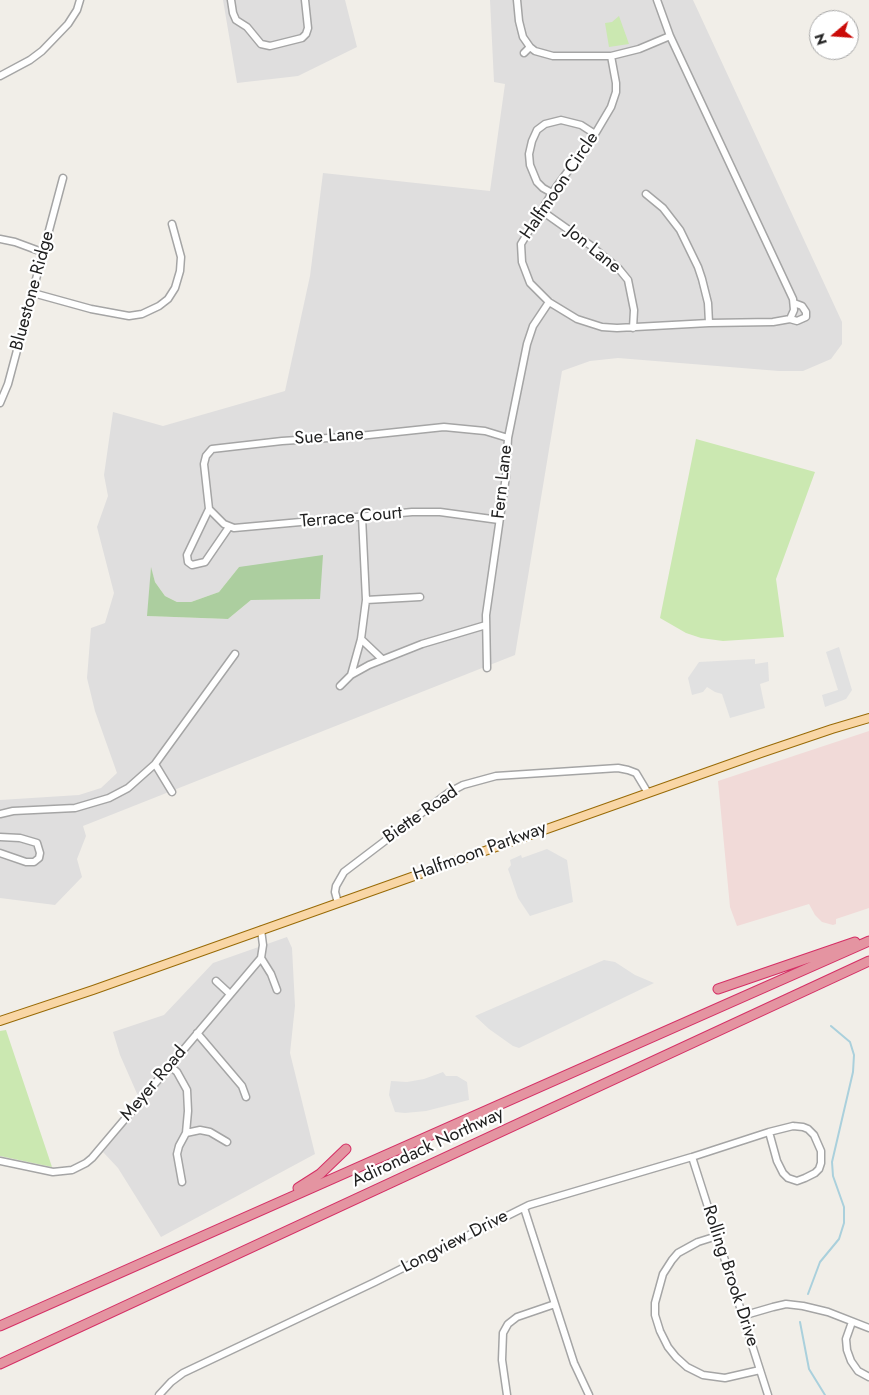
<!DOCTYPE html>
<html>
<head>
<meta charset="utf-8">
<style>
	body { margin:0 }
	#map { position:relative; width:869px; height:1395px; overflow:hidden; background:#f1eee8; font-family:Jost,sans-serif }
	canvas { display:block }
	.north { position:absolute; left:809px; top:10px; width:50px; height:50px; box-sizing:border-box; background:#fff; border:1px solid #a6a6a6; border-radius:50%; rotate:252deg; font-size:14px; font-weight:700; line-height:20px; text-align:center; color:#212121 }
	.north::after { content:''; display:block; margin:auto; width:18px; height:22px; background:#ca0b08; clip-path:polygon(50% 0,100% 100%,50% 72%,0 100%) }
</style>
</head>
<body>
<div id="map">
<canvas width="869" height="1395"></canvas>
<div class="north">N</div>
</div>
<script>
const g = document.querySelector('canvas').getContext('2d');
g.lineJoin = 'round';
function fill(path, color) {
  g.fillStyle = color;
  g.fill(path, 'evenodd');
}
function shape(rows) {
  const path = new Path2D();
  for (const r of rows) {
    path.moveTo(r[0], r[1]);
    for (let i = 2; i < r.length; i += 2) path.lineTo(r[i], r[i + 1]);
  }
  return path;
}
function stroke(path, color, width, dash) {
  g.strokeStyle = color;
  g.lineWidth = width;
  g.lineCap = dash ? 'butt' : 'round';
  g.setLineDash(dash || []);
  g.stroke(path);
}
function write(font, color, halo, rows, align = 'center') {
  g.font = font + ' Jost,sans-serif';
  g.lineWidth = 4.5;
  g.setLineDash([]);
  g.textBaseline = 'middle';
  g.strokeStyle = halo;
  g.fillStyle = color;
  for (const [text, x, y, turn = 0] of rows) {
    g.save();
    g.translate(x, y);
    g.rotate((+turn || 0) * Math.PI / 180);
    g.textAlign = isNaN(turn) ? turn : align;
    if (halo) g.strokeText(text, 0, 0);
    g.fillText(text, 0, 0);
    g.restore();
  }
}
const residential = shape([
	[223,0,345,0,357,47,298,76,237,83],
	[490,0,693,0,842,322,842,344,831,359,803,371,779,371,618,358,590,361,562,371,515,655,83,826,86,836,77,859,82,877,55,905,0,898,0,800,79,795,101,788,117,773,95,711,87,678,91,628,105,623,114,593,97,527,108,496,104,475,113,412,163,426,285,391,310,276,323,173,490,191,505,84,494,82],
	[239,567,320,599,251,600,228,619,148,616,151,569,155,582,165,596,177,602,191,602,219,592],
	[287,937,292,948,295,1006,290,1053,315,1154,161,1237,118,1168,103,1152,142,1105,120,1055,113,1032,164,1015,213,963]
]);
const commercial = shape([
	[869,731,869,908,836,919,836,924,833,925,822,922,815,915,809,904,737,926,730,907,718,781]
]);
const grass = shape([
	[619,16,629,44,609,47,605,23,612,22],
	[696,439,815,472,776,579,784,637,723,641,701,638,686,633,660,618],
	[6,1030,52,1167,0,1156,0,1031]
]);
const forest = shape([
	[323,555,320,599,251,600,228,619,147,616,151,567,155,582,165,596,177,602,191,602,219,592,239,567]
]);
const parking = shape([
	[839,647,852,690,846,699,825,707,822,695,838,690,826,652],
	[755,659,755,664,768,662,769,681,760,684,765,708,730,718,722,694,715,692,707,687,703,692,692,695,688,678,699,662],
	[547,849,567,860,573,902,530,916,518,898,508,869,511,865,510,860,521,855,522,858],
	[604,960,615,962,635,975,654,983,519,1048,513,1046,489,1029,475,1016],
	[443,1072,446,1076,457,1076,467,1082,469,1100,426,1111,405,1113,395,1112,389,1095,391,1081,407,1082,424,1079]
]);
const stream = shape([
	[808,1294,820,1262,839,1239,844,1223,844,1207,833,1176,832,1162,853,1072,854,1055,850,1042,831,1026],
	[800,1322,809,1369,825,1395]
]);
const minor = shape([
	[231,0,233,13,236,20,247,27,261,44,270,46,302,38,306,34,308,28,305,0],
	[517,0,519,21,523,37,530,47,535,51,553,56,611,56,639,49,670,36],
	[524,53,530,47],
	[611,56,616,83,616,92,611,107,595,134,552,193,521,244,522,262,530,283,549,302,577,319,602,327,617,328,709,323,773,322,790,319,794,310,793,299,670,36,657,0],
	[0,76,30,60,42,51,68,24,77,10,80,0],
	[552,193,543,188,537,182,530,165,529,154,532,141,537,130,545,124,561,120,581,125,595,134],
	[646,194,663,208,680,230,698,267,702,279,708,303,709,323],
	[542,211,590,245,619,269,628,280,634,310,633,328],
	[0,239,15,242,42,252],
	[33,293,91,309,129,316,142,314,159,306,168,299,175,288,180,271,181,257,172,224],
	[790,319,797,321,806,317,806,312,802,306,794,303],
	[0,403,8,384,63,178],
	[209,509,224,524,234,528,412,512,440,512,499,520],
	[229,527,205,562,192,565,188,562,187,555,209,509,204,464,206,456,212,449,282,441,359,436,444,427,485,431,508,438],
	[366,600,420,597],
	[361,639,382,659],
	[487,668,486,615,506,476,508,438,527,344,533,326,549,302],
	[351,675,369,665,422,644,486,625],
	[340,686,351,675,361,639,366,600,362,517],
	[155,764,172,792],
	[0,814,13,811,75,808,109,798,128,788,155,764,235,654],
	[0,837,20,838,37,843,40,853,39,858,34,862,26,862,0,853],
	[338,903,335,892,336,886,344,872,448,793,463,785,496,776,618,768,628,770,636,773,648,793],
	[261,958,271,974,277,990],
	[216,981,230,994],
	[197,1033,242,1086,246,1097],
	[170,1066,177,1072,187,1090,188,1111,186,1133,179,1146,177,1154,182,1182],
	[793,1126,803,1127,808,1129,814,1135,821,1151,821,1163,819,1169,815,1173,805,1178,797,1181,788,1178,783,1173,777,1161,769,1132,793,1126],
	[186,1133,200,1130,210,1132,227,1142],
	[692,1157,768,1395],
	[0,1161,53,1172,72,1170,86,1163,92,1158,261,958,263,945,261,930],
	[524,1208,574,1363,589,1395],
	[717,1236,698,1242,678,1253,672,1260,663,1274,655,1303,655,1315,660,1331,668,1347,676,1357,687,1367,703,1375,725,1378,760,1370],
	[742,1316,773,1307,786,1304,803,1306,828,1312,869,1328],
	[852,1322,846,1339,847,1350,851,1361,858,1371,869,1377],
	[159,1395,171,1382,183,1373,375,1282,529,1205,692,1157,769,1132],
	[507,1395,502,1360,503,1333,508,1324,517,1317,555,1304]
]);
const major = shape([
	[0,1021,93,990,761,753,832,729,869,718]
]);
const highway = shape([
	[718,989,855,942],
	[298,1188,320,1174,346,1149],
	[0,1326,869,941],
	[0,1364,869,961]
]);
const streetNames = [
	["Halfmoon Circle",560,186,-56],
	["Jon Lane",593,250,39],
	["Bluestone Ridge",33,291,-75],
	["Sue Lane",329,437,-4],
	["Fern Lane",503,482,-84],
	["Terrace Court",351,518,-5],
	["Biette Road",421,815,-35],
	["Halfmoon Parkway",480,852,-20],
	["Meyer Road",154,1084,-50],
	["Adirondack Northway",428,1148,-25],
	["Longview Drive",455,1242,-27],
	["Rolling Brook Drive",730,1276,72]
];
fill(residential, '#dfdede');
fill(commercial, '#f1dad8');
fill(grass, '#cbe8b1');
fill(forest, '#acce9f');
fill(parking, '#e1e1e1');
stroke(stream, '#aad0dc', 2);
stroke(minor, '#a5a5a5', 9);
stroke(major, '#986a06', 10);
stroke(highway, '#d52f65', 11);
stroke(minor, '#fff', 6);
stroke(major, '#f9d6a5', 8);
stroke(highway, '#e494a1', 9);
write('18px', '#212121', '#fff', streetNames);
</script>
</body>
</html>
